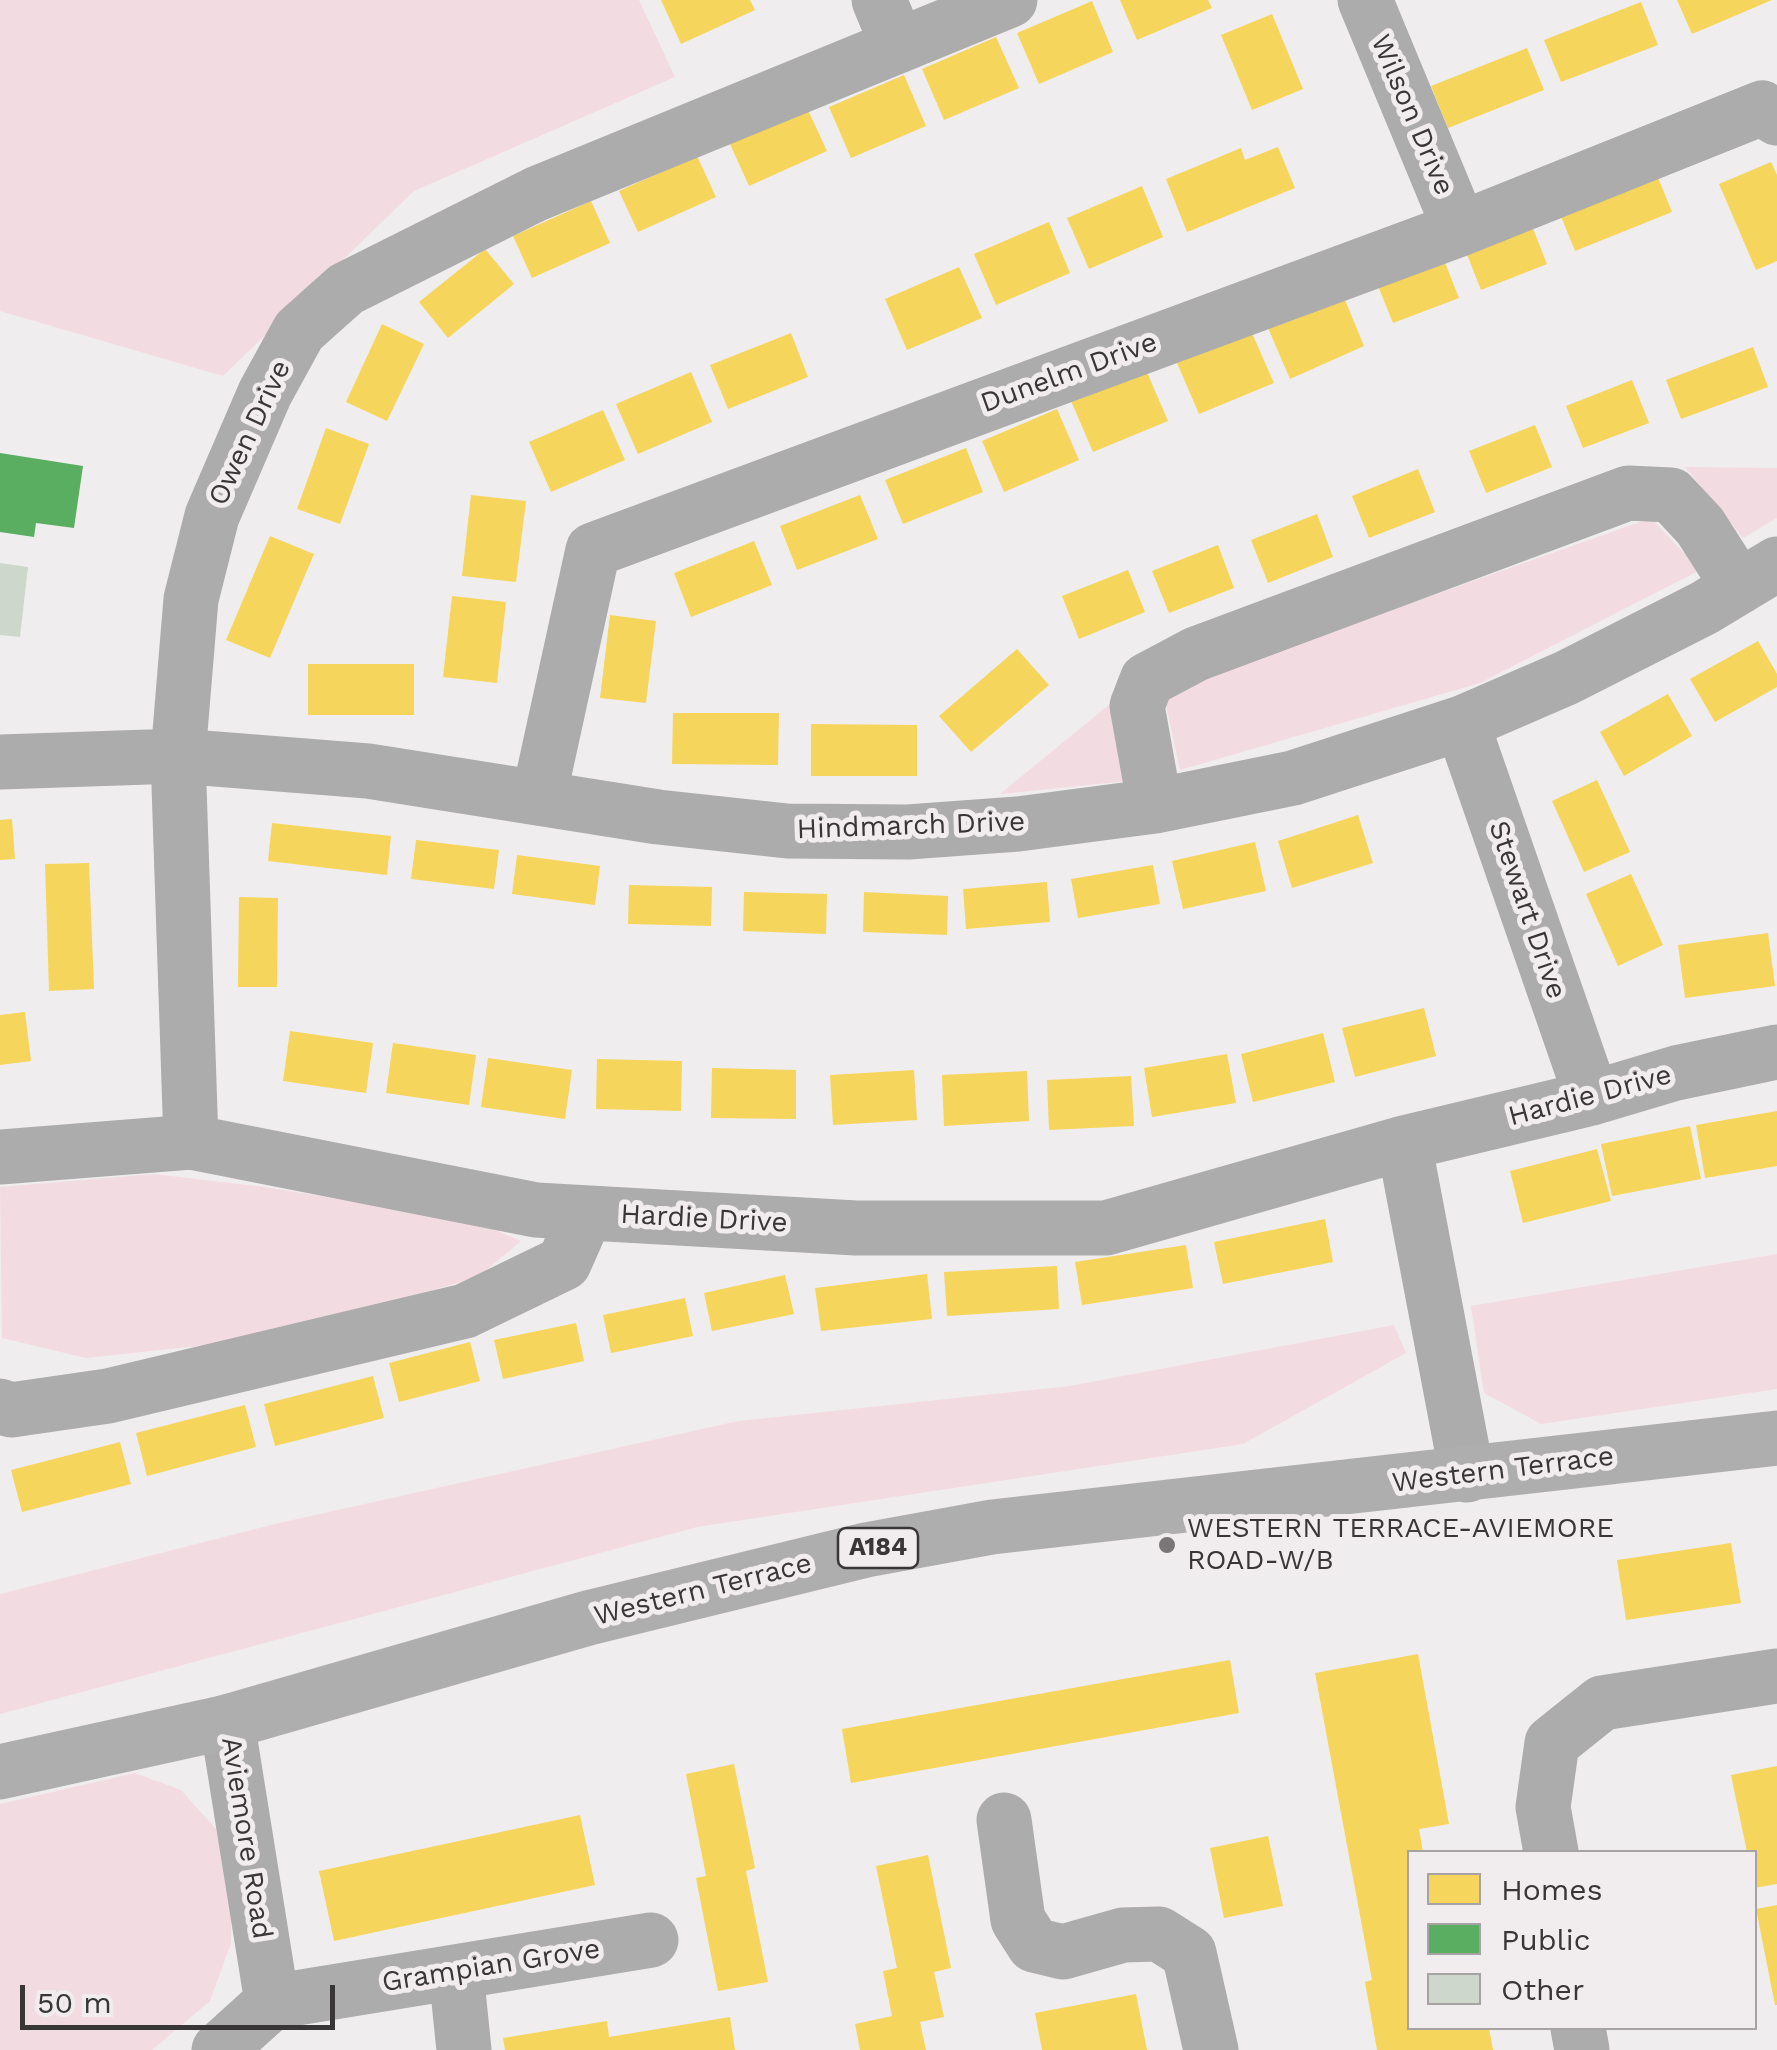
<!DOCTYPE html>
<html>
<head>
<meta charset="utf-8">
<style>
	body { margin:0 }
	#map { position:relative; width:1777px; height:2050px; overflow:hidden; background:#f0edee; font-family:"Work Sans",sans-serif }
	canvas { display:block }
	.legend { position:absolute; left:1407px; top:1850px; width:350px; height:180px; box-sizing:border-box; background:#f1ecee; border:2px solid #a7a3a5; margin:0; padding:12px 18px; list-style:none; font-size:30px; color:#383637 }
	.legend li { display:flex; align-items:center; gap:20px; height:50px }
	.legend b { width:50px; border:2px solid #a7a3a5 }
	.scale { position:absolute; left:20px; top:1985px; width:315px; height:45px; box-sizing:border-box; border:5px solid #383637; border-top:0; padding-left:12px; font-size:30px; line-height:35px; white-space:nowrap; color:#383637; -webkit-text-stroke:8px #f1ecee; paint-order:stroke }
</style>
</head>
<body>
<div id="map">
<canvas width="1777" height="2050"></canvas>
<ul class="legend">
<li><b style="height:28px;background:#f6d55c"></b>Homes</li>
<li><b style="height:28px;background:#5aae61"></b>Public</li>
<li><b style="height:28px;background:#ced7cc"></b>Other</li>
</ul>
<div class="scale">50 m</div>
</div>
<script>
const g = document.querySelector('canvas').getContext('2d');
g.lineJoin = 'round';
function fill(path, color) {
  g.fillStyle = color;
  g.fill(path, 'evenodd');
}
function shape(rows) {
  const path = new Path2D();
  for (const r of rows) {
    path.moveTo(r[0], r[1]);
    for (let i = 2; i < r.length; i += 2) path.lineTo(r[i], r[i + 1]);
  }
  return path;
}
function stroke(path, color, width, dash) {
  g.strokeStyle = color;
  g.lineWidth = width;
  g.lineCap = dash ? 'butt' : 'round';
  g.setLineDash(dash || []);
  g.stroke(path);
}
function write(font, color, halo, rows, align = 'center') {
  g.font = font + ' "Work Sans",sans-serif';
  g.lineWidth = 10;
  g.setLineDash([]);
  g.textBaseline = 'middle';
  g.strokeStyle = halo;
  g.fillStyle = color;
  for (const [text, x, y, turn = 0] of rows) {
    g.save();
    g.translate(x, y);
    g.rotate((+turn || 0) * Math.PI / 180);
    g.textAlign = isNaN(turn) ? turn : align;
    if (halo) g.strokeText(text, 0, 0);
    g.fillText(text, 0, 0);
    g.restore();
  }
}
const green = shape([
	[0,0,639,0,675,77,414,191,223,376,0,311],
	[1685,467,1777,468,1777,518,1743,538],
	[1651,518,1700,570,1480,683,1180,770,1163,691],
	[1116,699,1128,781,1000,794],
	[154,1174,265,1187,474,1221,521,1241,478,1277,263,1339,86,1358,2,1338,0,1187],
	[1777,1254,1777,1389,1541,1424,1484,1393,1471,1306],
	[1394,1325,1406,1353,1243,1444,697,1527,0,1714,0,1594,279,1523,738,1421,1070,1386],
	[135,1773,181,1790,216,1829,232,1874,231,1943,210,2001,152,2050,0,2050,0,1804]
]);
const homes = shape([
	[661,0,750,0,755,10,681,44],
	[1120,0,1208,0,1212,8,1137,40],
	[1677,0,1772,0,1692,34],
	[1092,1,1113,52,1039,84,1017,33],
	[1641,2,1658,45,1561,82,1544,40],
	[1272,14,1303,89,1252,110,1221,35],
	[996,37,1019,88,944,120,922,69],
	[1527,48,1544,90,1448,128,1431,86],
	[904,75,926,126,851,158,829,107],
	[808,110,827,151,749,186,730,144],
	[1278,147,1295,188,1187,232,1166,179,1241,148,1245,160],
	[697,156,716,197,638,232,619,191],
	[1771,162,1777,175,1777,261,1756,270,1719,184],
	[1655,170,1672,212,1575,251,1558,209],
	[1142,186,1163,237,1089,269,1067,218],
	[591,201,610,243,532,278,513,236],
	[1530,221,1547,264,1481,290,1464,247],
	[1049,222,1070,273,996,305,974,254],
	[485,249,514,284,448,338,419,302],
	[1442,255,1459,298,1393,323,1376,281],
	[959,267,982,318,907,350,885,299],
	[1343,295,1364,346,1290,379,1268,328],
	[382,324,424,344,387,421,346,402],
	[1251,331,1274,383,1199,414,1177,363],
	[791,333,808,377,728,409,710,365],
	[1753,347,1768,387,1681,419,1666,380],
	[1146,370,1168,421,1093,452,1071,401],
	[691,372,712,422,638,454,616,404],
	[1632,380,1649,423,1583,448,1566,406],
	[1057,409,1079,460,1004,492,982,441],
	[603,410,625,460,551,492,529,442],
	[1535,425,1552,467,1486,493,1469,451],
	[326,428,369,444,340,524,297,509],
	[966,448,983,492,903,524,885,480],
	[1418,469,1435,512,1369,538,1352,496],
	[471,495,526,501,516,582,462,576],
	[860,495,878,539,797,570,780,526],
	[1317,514,1333,557,1268,583,1251,540],
	[270,536,314,554,270,658,226,640],
	[754,541,772,585,691,617,674,573],
	[1218,545,1234,588,1169,613,1152,571],
	[1128,570,1145,612,1079,639,1062,596],
	[452,596,506,602,497,683,443,677],
	[610,615,656,621,646,703,600,698],
	[1758,641,1777,674,1777,687,1715,722,1690,679],
	[1017,649,1049,685,971,752,939,716],
	[308,664,414,664,414,715,308,715],
	[1668,694,1692,736,1624,776,1600,732],
	[673,713,779,713,778,765,672,764],
	[811,724,917,725,917,776,811,776],
	[1597,780,1630,852,1584,872,1552,801],
	[1358,815,1373,863,1292,888,1278,841],
	[12,819,15,859,0,860,0,820],
	[272,823,391,836,387,875,268,861],
	[416,840,499,850,494,889,411,879],
	[1255,842,1266,891,1183,909,1172,861],
	[517,855,600,866,595,905,512,894],
	[89,863,94,989,49,991,45,864],
	[1153,865,1160,904,1078,918,1071,879],
	[1631,874,1663,945,1618,966,1586,894],
	[1047,882,1050,922,966,929,963,889],
	[629,885,712,887,711,926,628,924],
	[744,892,827,894,826,934,743,931],
	[864,892,948,896,947,935,863,932],
	[239,897,278,898,277,987,238,987],
	[1768,933,1775,986,1685,998,1678,945],
	[1424,1008,1436,1056,1355,1077,1342,1028],
	[25,1012,31,1061,0,1065,0,1015],
	[290,1031,373,1043,366,1093,283,1081],
	[1323,1033,1335,1082,1253,1102,1241,1054],
	[393,1043,476,1055,469,1105,386,1093],
	[1227,1054,1236,1103,1152,1117,1144,1068],
	[488,1058,572,1070,565,1119,481,1107],
	[597,1059,682,1061,681,1111,596,1109],
	[712,1068,796,1070,796,1119,711,1118],
	[914,1070,917,1120,833,1125,830,1075],
	[1027,1071,1029,1121,944,1126,942,1075],
	[1131,1076,1134,1126,1049,1130,1047,1080],
	[1777,1111,1777,1166,1705,1178,1696,1125],
	[1690,1126,1701,1179,1612,1196,1601,1144],
	[1597,1149,1611,1201,1523,1223,1510,1171],
	[1325,1219,1333,1262,1223,1284,1214,1242],
	[1186,1245,1193,1288,1082,1305,1075,1262],
	[1057,1266,1059,1309,947,1316,944,1272],
	[927,1274,932,1319,821,1331,815,1288],
	[785,1275,794,1314,712,1331,704,1293],
	[685,1298,693,1336,611,1353,603,1315],
	[576,1323,584,1361,503,1379,494,1340],
	[470,1342,480,1381,399,1402,389,1363],
	[373,1376,384,1418,275,1446,264,1404],
	[245,1405,256,1447,147,1476,136,1433],
	[120,1442,131,1484,22,1512,11,1470],
	[1731,1543,1741,1603,1626,1620,1617,1560],
	[1418,1654,1449,1824,1419,1829,1423,1852,1410,1852,1410,2028,1489,2028,1493,2050,1377,2050,1365,1982,1372,1980,1315,1673],
	[1230,1660,1239,1713,851,1783,842,1729],
	[734,1764,755,1868,746,1871,768,1982,718,1991,696,1878,706,1876,686,1774],
	[1777,1766,1777,1884,1754,1888,1754,1852,1747,1852,1731,1775],
	[580,1815,595,1885,334,1941,319,1871],
	[1268,1836,1283,1906,1224,1918,1210,1848],
	[928,1855,951,1968,934,1972,944,2017,920,2022,926,2050,860,2050,855,2024,892,2016,883,1971,897,1968,876,1866],
	[1777,1905,1777,2005,1775,2005,1756,1909],
	[1136,1994,1147,2050,1042,2050,1035,2013],
	[730,2017,735,2050,505,2050,503,2038,607,2021,609,2037]
]);
const public = shape([
	[0,453,83,466,74,528,36,523,34,537,0,532]
]);
const building = shape([
	[0,563,28,567,20,637,0,635]
]);
const minor = shape([
	[879,0,898,46],
	[1365,0,1460,229],
	[1462,723,1592,1098],
	[0,762,178,756,368,771,658,817,787,831,908,832,1018,824,1155,806,1293,778,1462,723,1566,678,1704,608,1777,564],
	[539,796,593,550,1460,229,1762,108,1777,118],
	[1155,806,1137,706,1147,680,1196,654,1628,493,1671,495,1700,526,1739,587],
	[191,1142,178,756,191,599,212,516,265,393,299,331,346,289,536,194,1010,0],
	[1404,1143,1467,1475],
	[0,1157,191,1142,536,1210,856,1228,1106,1228,1404,1143,1592,1098,1676,1073,1777,1052],
	[0,1406,11,1410,108,1396,465,1311,564,1263,586,1213],
	[1004,1820,1018,1920,1034,1945,1063,1952,1123,1935,1159,1934,1189,1953,1211,2050],
	[1551,1852,1543,1807,1552,1743,1602,1703,1777,1676],
	[456,1972,464,2050],
	[272,2002,651,1940],
	[1578,2028,1582,2050],
	[219,2050,272,2002,227,1722]
]);
const major = shape([
	[0,1772,227,1722,588,1618,866,1550,992,1527,1777,1438]
]);
const markers = [
	[1167,1545,10,"#787677"]
];
const shields = [
	[878,1548,80]
];
const shieldNames = [
	["A184",878,1548]
];
const streetNames = [
	["Wilson Drive",1412,115,67],
	["Dunelm Drive",1069,373,-20],
	["Owen Drive",250,433,-65],
	["Hindmarch Drive",911,826,-2],
	["Stewart Drive",1527,910,71],
	["Hardie Drive",1590,1096,-15],
	["Hardie Drive",704,1219,3],
	["Western Terrace",1503,1470,-7],
	["Western Terrace",703,1590,-14],
	["Aviemore Road",246,1838,81],
	["Grampian Grove",491,1966,-9]
];
const poiNames = [
	["WESTERN TERRACE-AVIEMORE",1187,1529],
	["ROAD-W/B",1187,1561]
];
fill(green, '#f3dbe2');
fill(homes, '#f6d55c');
fill(public, '#5aae61');
fill(building, '#ced7cc');
stroke(minor, '#acacac', 55);
stroke(major, '#afaeae', 55);
for (const [x, y, r, color] of markers) {
  const dot = new Path2D();
  dot.arc(x, y, r, 0, 2 * Math.PI);
  g.fillStyle = color;
  g.fill(dot);
  stroke(dot, '#f1ecee', 4);
}
for (const [x, y, w] of shields) {
  const box = new Path2D();
  box.roundRect(x - w / 2, y - 20, w, 40, 8);
  g.fillStyle = '#f1ecee';
  g.fill(box);
  stroke(box, '#383637', 2.5);
}
write('bold 25px', '#383637', null, shieldNames);
write('28px', '#383637', '#f1ecee', streetNames);
write('28px', '#383637', '#f1ecee', poiNames, 'left');
</script>
</body>
</html>
